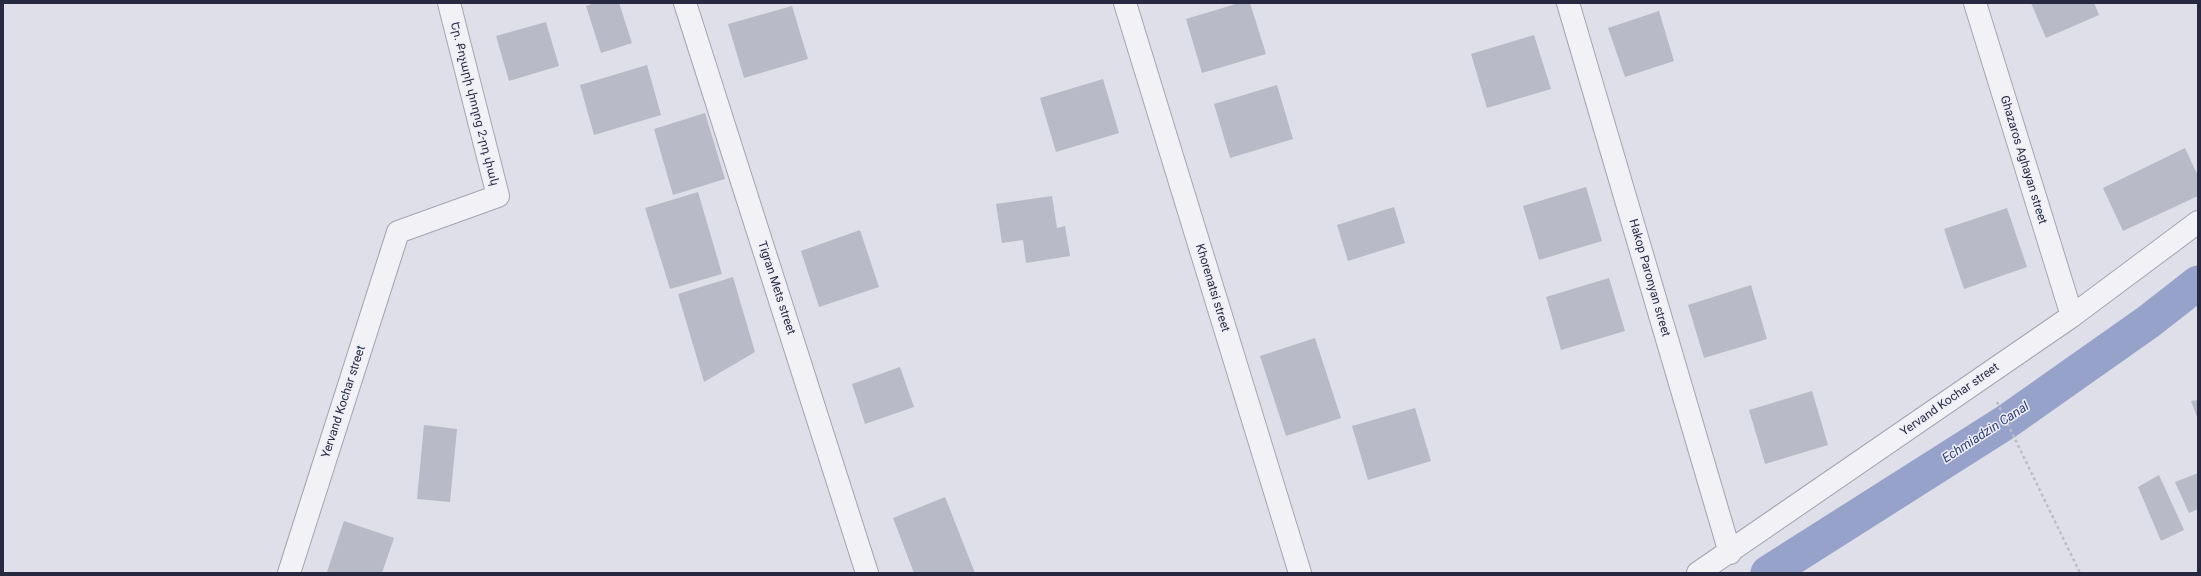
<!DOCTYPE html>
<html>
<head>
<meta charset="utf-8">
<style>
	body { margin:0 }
	#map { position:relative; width:2201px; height:576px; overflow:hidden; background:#dedfe8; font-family:Roboto,sans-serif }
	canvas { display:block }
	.frame { position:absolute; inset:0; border:4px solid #272940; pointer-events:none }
</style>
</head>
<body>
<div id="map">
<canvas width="2201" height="576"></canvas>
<div class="frame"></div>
</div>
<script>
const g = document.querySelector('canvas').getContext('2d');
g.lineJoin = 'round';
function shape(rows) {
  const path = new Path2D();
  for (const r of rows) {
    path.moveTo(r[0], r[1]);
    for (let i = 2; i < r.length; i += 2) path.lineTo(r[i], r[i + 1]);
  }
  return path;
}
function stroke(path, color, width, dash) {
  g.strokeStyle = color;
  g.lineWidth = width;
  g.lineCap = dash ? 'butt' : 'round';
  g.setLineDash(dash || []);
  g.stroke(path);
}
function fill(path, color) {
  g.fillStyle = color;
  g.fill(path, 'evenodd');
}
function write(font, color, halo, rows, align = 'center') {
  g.font = font + ' Roboto,"Noto Sans Armenian",sans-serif';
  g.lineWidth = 3;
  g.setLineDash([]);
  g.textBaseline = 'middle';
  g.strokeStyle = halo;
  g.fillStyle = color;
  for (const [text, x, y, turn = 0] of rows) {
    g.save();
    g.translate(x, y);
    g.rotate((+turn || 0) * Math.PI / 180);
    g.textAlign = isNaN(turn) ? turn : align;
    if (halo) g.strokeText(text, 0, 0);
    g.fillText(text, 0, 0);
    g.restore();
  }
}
const canal = shape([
	[1768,573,2006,422,2148,322,2198,283]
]);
const building = shape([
	[595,3,619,3,632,43,601,53,586,6],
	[1239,3,1250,3,1266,54,1202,73,1186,19],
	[2031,3,2094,3,2099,15,2046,38],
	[792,6,808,59,744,78,728,24],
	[1659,11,1674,61,1625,77,1608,28],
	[546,22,559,66,509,81,496,36],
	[1534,35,1551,89,1487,108,1471,54],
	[647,65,661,115,594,135,580,85],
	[1103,79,1119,133,1056,152,1040,98],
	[1277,85,1293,139,1230,158,1214,104],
	[705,113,725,179,673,195,654,129],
	[2185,148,2198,176,2198,196,2123,231,2103,188],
	[1586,187,1602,241,1539,260,1523,206],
	[698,192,722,274,670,289,645,208],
	[1052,196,1057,228,1065,226,1070,256,1026,263,1023,240,1002,243,996,204],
	[1394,207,1405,243,1348,261,1337,225],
	[2007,208,2027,267,1964,289,1944,229],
	[860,230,879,287,819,307,801,251],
	[733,277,755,352,704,382,678,294],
	[1609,278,1625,331,1561,350,1546,297],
	[1751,285,1767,339,1704,358,1688,305],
	[1315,338,1341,418,1286,436,1260,356],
	[900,367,914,407,865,424,852,384],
	[1812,391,1828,445,1765,464,1749,410],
	[2198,400,2198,420,2191,401],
	[1415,408,1431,461,1368,480,1352,426],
	[424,425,457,429,450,502,417,499],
	[2198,473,2198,509,2189,513,2175,482],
	[2159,475,2184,530,2161,541,2138,487],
	[945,497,975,573,914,573,893,518],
	[344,521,394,538,382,573,327,572]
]);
const path = shape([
	[1997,402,2080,573]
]);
const minor = shape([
	[685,3,867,573],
	[1125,3,1300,573],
	[1568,3,1730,553],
	[1975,3,2072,316],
	[289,573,398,232,498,196,449,3],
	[1698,573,2072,316,2198,222]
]);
const streetNames = [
	["Եր. Քոչարի փողոց 2-րդ փակ",474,104,76],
	["Ghazaros Aghayan street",2023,160,73],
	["Hakop Paronyan street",1649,278,74],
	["Tigran Mets street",776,288,72],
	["Khorenatsi street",1212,288,73],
	["Yervand Kochar street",1950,400,-35],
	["Yervand Kochar street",344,402,-72]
];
const waterNames = [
	["Echmiadzin Canal",1986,433,-33]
];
stroke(canal, '#97a2ca', 35);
fill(building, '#b8bac8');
stroke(minor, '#a3a5b2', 24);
stroke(path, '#bcbdc7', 2.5, [3, 3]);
stroke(minor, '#f1f1f6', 22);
write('12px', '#272940', '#eeeff6', streetNames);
write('italic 13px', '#2f3c75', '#eeeff6', waterNames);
</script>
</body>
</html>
